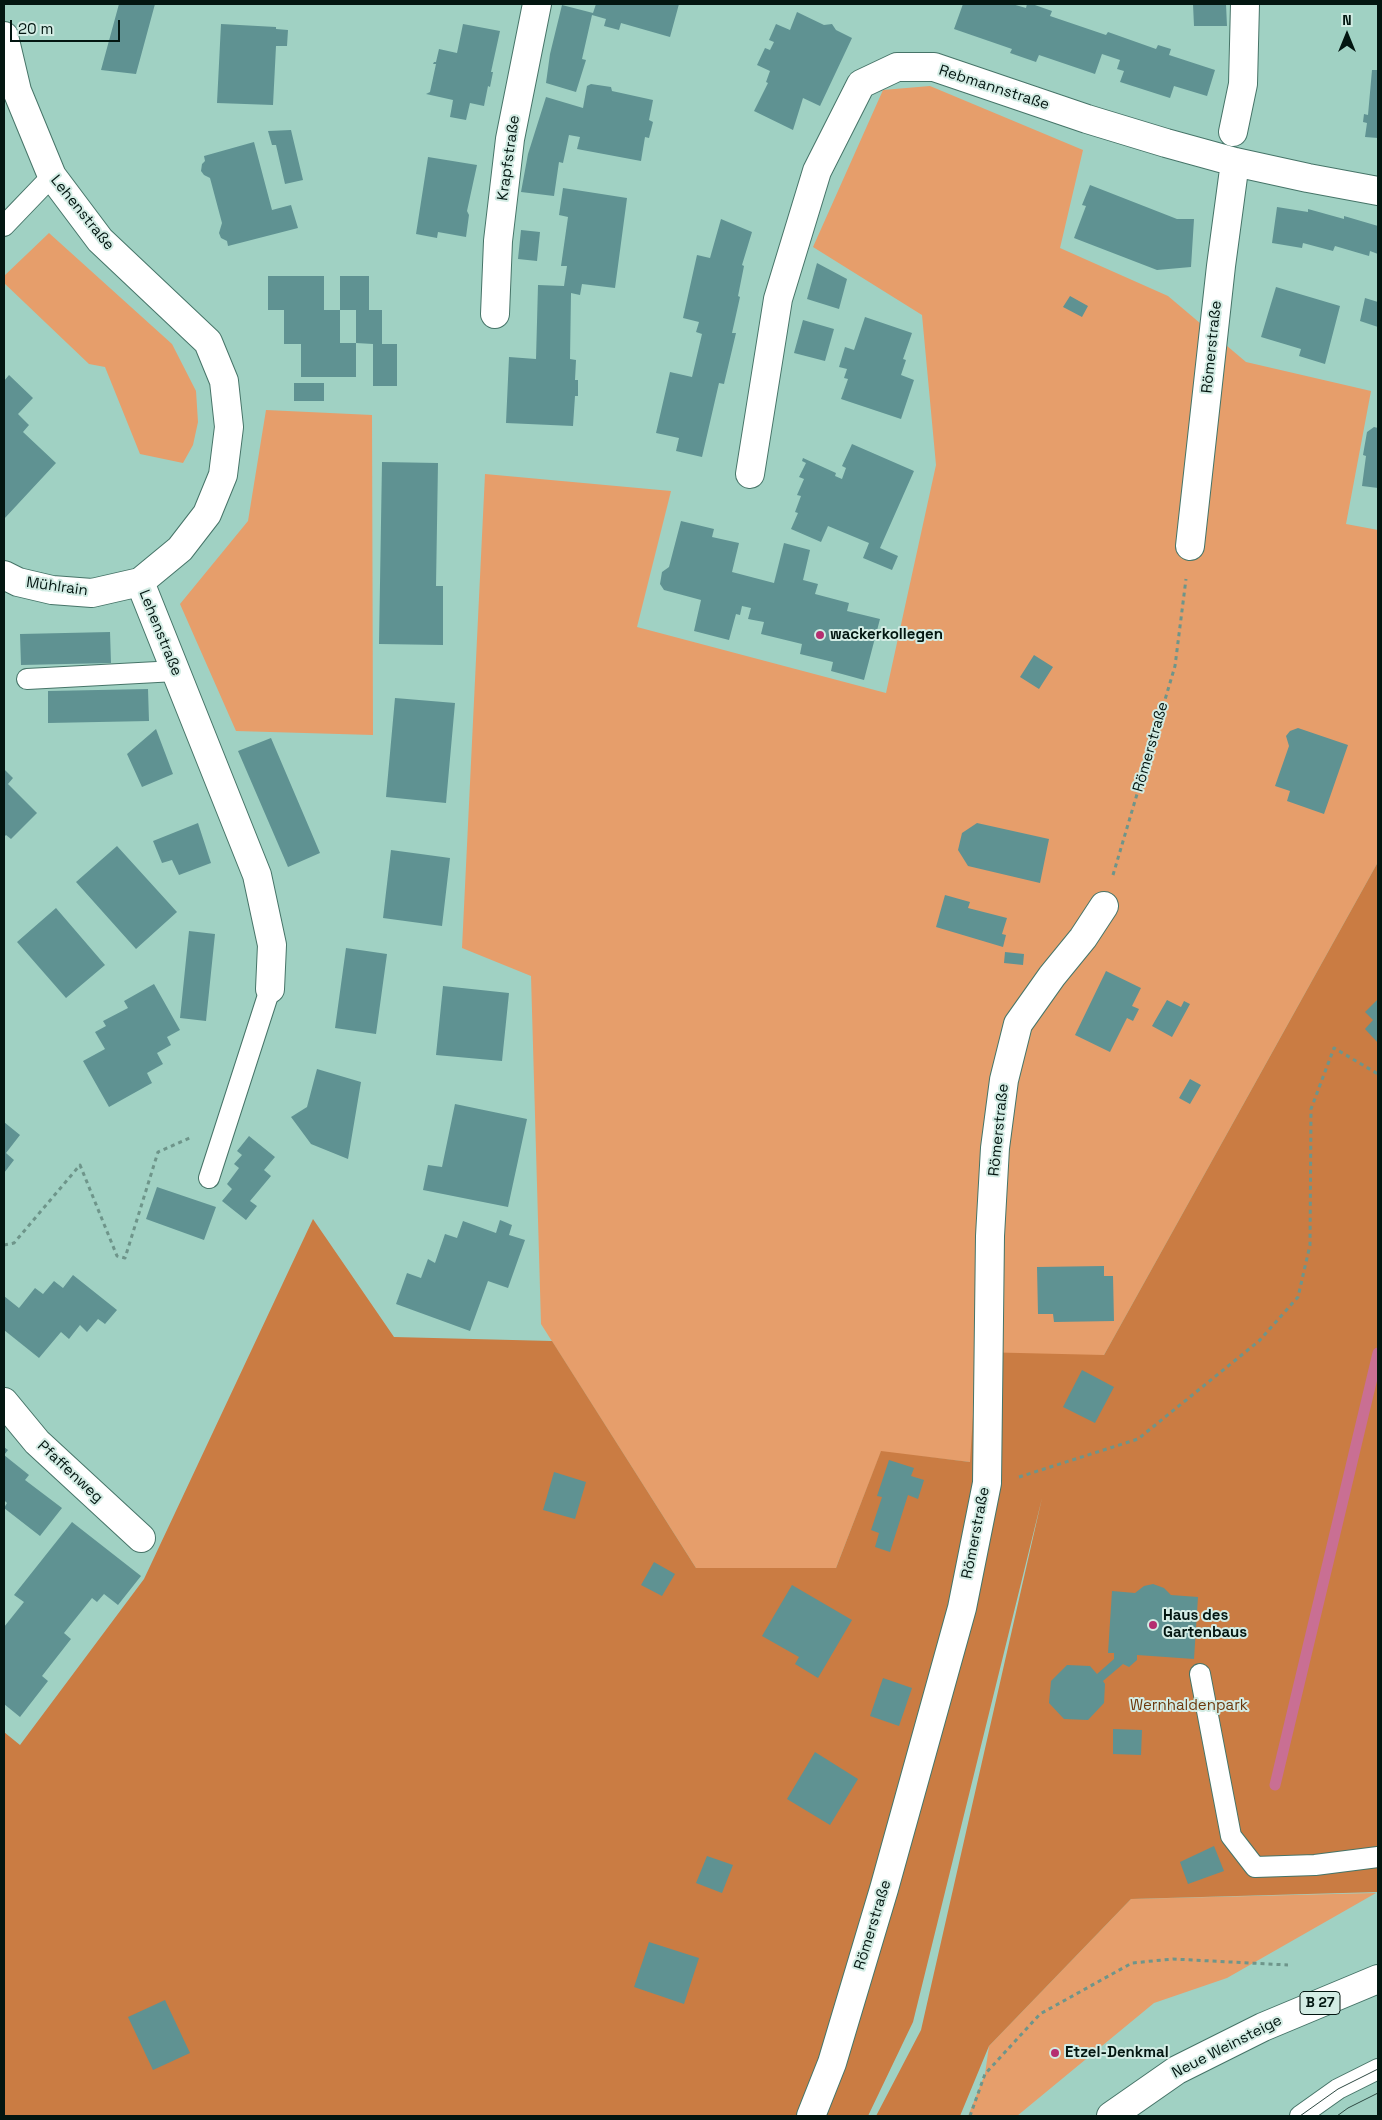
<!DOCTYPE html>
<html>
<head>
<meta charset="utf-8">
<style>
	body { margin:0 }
	#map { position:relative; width:1382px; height:2120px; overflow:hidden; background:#a0d1c3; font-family:"Space Grotesk",sans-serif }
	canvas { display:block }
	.frame { position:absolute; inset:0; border:5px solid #031611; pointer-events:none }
	.north { position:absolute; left:1322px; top:10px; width:50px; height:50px; -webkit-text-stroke:4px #d3ece4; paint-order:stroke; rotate:0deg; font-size:14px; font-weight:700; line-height:20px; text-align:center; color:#031611 }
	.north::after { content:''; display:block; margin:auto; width:18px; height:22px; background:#031611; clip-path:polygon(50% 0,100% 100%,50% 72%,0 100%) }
	.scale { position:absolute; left:10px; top:20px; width:110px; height:22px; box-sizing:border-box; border:2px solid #031611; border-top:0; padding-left:6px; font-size:15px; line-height:18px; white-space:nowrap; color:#031611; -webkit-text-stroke:4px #d3ece4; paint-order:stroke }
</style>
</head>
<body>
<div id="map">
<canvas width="1382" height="2120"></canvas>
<div class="frame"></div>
<div class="north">N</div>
<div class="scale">20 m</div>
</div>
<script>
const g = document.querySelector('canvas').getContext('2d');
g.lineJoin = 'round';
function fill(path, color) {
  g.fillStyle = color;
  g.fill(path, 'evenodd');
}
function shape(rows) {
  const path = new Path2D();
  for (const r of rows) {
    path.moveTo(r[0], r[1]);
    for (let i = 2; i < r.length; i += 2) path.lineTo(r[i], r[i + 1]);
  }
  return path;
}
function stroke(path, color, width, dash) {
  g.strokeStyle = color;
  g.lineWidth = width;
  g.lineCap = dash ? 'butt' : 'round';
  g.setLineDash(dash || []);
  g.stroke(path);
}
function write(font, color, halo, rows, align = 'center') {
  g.font = font + ' "Space Grotesk",sans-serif';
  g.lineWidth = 4;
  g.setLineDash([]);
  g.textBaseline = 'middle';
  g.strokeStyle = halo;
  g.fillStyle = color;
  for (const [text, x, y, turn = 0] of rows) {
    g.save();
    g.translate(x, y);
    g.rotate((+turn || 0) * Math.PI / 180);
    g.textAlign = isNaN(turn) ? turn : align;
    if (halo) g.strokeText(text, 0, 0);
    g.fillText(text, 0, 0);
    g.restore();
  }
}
const green = shape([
	[930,86,1083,150,1060,248,1168,296,1246,362,1371,391,1346,524,1378,530,1378,862,1104,1355,1073,1355,970,1462,881,1452,836,1568,696,1568,541,1324,531,976,462,948,485,474,671,491,637,627,886,693,936,465,922,315,813,247,883,90],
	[49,233,172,344,196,391,198,422,193,445,183,463,140,454,105,367,89,364,4,283,4,276],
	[266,410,372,415,373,735,236,731,180,604,248,521],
	[1376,1893,1227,1978,1154,2003,1017,2116,968,2116,985,2074,989,2046,1131,1899]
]);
const forest = shape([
	[1378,862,1378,1892,1131,1899,989,2046,960,2116,876,2116,921,2030,1042,1498,913,2022,868,2116,4,2116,4,1732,20,1745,144,1579,313,1219,394,1337,552,1341,696,1568,836,1568,881,1451,970,1462,977,1352,1104,1355]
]);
const stream = shape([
	[1275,1785,1378,1353]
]);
const building = shape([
	[119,4,155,4,136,74,101,70],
	[596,4,679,4,670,37,621,23,619,30,604,26,606,19,592,15,582,59,586,60,576,92,546,83,550,54,562,5,593,13],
	[963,4,1012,4,1026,8,1027,4,1032,4,1052,11,1050,16,1106,35,1108,32,1156,49,1158,45,1171,49,1169,55,1215,70,1207,96,1174,86,1170,98,1120,82,1124,71,1117,69,1120,60,1102,54,1095,74,1039,55,1036,62,1010,53,1012,49,954,29],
	[1193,4,1226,4,1227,26,1194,26],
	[797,12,824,25,832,24,836,30,852,38,820,106,803,98,793,130,754,111,768,83,766,82,770,71,757,65,765,48,770,50,774,42,769,40,776,24,790,30],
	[221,24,276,27,276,29,288,30,287,46,276,46,273,105,217,103],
	[463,24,500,31,491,72,493,72,490,87,488,86,484,106,470,103,466,120,450,117,453,100,426,94,430,92,436,64,433,64,434,62,436,62,439,49,457,53],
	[1372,70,1378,70,1378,138,1365,137,1367,123,1363,122,1364,114,1368,115],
	[591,84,611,87,612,91,653,100,649,120,653,122,649,138,645,137,641,161,577,149,580,137,569,135,563,163,559,162,554,196,521,192,528,154,546,97,583,108,587,86],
	[291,130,303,180,285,184,276,145,272,145,268,131],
	[254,142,272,210,291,205,298,228,228,246,227,241,221,238,219,233,222,223,210,178,204,175,201,171,202,164,205,161,204,156],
	[428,157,477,165,467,211,469,215,466,237,438,232,437,238,416,234],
	[1090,185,1177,219,1194,219,1191,267,1157,270,1074,238,1086,206,1082,205],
	[563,188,627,198,615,288,582,284,580,295,571,293,570,359,576,360,575,380,578,380,578,396,575,396,573,426,506,423,509,357,536,359,538,285,564,286,567,266,561,266,568,217,559,215],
	[1277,207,1308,212,1308,209,1344,219,1344,216,1378,226,1378,254,1370,251,1369,256,1335,246,1333,251,1303,243,1302,248,1272,243],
	[721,219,752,232,742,265,744,266,738,296,740,297,732,333,736,333,724,384,719,383,702,457,676,451,679,438,656,433,670,372,692,377,702,334,696,332,699,322,683,318,697,255,710,258],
	[521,230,540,232,537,261,518,259],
	[817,263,847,279,839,309,807,299],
	[268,276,324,276,324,310,340,310,340,276,369,276,369,310,382,310,382,344,397,344,397,386,373,386,373,344,356,343,356,377,301,377,301,344,284,344,284,310,268,310],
	[340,310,356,310,356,343,340,343],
	[1276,287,1340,306,1325,364,1299,356,1301,349,1261,337],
	[1070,296,1088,306,1082,317,1063,307],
	[1365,298,1378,302,1378,327,1360,321],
	[865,317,912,333,903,359,906,360,901,375,914,380,901,419,841,399,848,379,844,378,847,369,839,367,845,347,854,350],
	[803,320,834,329,825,361,794,353],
	[9,375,33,398,18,414,29,425,23,432,56,463,4,519,4,381],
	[294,383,324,383,324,401,294,401],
	[1374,427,1378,428,1378,488,1362,486,1366,456,1363,455,1367,432],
	[852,444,914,471,880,548,898,556,892,570,863,558,869,543,828,526,821,542,791,529,798,513,795,512,801,496,797,495,804,479,799,477,806,463,802,461,803,458,836,473,835,476,842,479,846,468,842,466],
	[382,462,438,463,436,586,443,586,443,645,379,644],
	[681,521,714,529,712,537,739,543,732,572,774,583,784,543,810,550,803,580,818,584,815,594,849,603,847,611,880,619,864,680,831,671,833,662,800,654,802,644,761,634,764,622,748,619,751,608,742,606,740,615,736,614,729,640,694,631,701,600,664,590,660,584,662,572,669,567],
	[110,632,111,663,21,665,20,634],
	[1034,655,1053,667,1039,689,1020,677],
	[148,689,149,721,48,723,48,691],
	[395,698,455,703,446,803,386,797],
	[1298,728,1348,745,1324,814,1287,801,1290,791,1275,786,1289,746,1286,736,1290,731],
	[156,729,173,774,142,787,127,754],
	[271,738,320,853,288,867,238,751],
	[4,769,13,778,8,784,37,813,11,839,6,835,4,837],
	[198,823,211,863,179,875,172,860,162,863,153,841],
	[977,823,1049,839,1040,883,968,866,958,850,962,833],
	[117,846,177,912,136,949,76,882],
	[391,850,450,858,442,926,383,918],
	[945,895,970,902,968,908,1007,918,1002,934,1006,935,1003,947,936,927],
	[56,908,105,965,66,998,17,942],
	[189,931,215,934,206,1021,180,1018],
	[346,948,387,954,376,1034,335,1028],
	[1005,952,1024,954,1023,965,1004,963],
	[1106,971,1141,988,1132,1006,1139,1009,1133,1021,1127,1018,1110,1052,1075,1035],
	[154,984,180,1030,167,1037,171,1045,157,1053,163,1064,147,1073,152,1083,109,1107,83,1061,105,1049,95,1032,106,1026,103,1021,128,1008,124,1001],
	[443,986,509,993,502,1061,436,1055],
	[1378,999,1378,1043,1365,1029,1373,1020,1365,1012],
	[1167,1000,1181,1007,1184,1001,1190,1004,1172,1037,1152,1026],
	[317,1069,361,1082,348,1159,311,1144,291,1117,307,1107],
	[1190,1079,1201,1085,1190,1104,1179,1098],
	[455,1104,527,1119,508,1207,423,1190,428,1165,442,1167],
	[4,1122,20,1135,6,1153,14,1160,4,1173],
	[249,1136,275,1157,264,1170,271,1176,250,1201,257,1206,246,1220,222,1201,232,1189,227,1184,239,1168,234,1164,242,1155,237,1151],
	[157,1187,216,1207,204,1240,146,1219],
	[500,1220,512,1225,509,1235,525,1240,508,1288,488,1281,470,1331,396,1304,407,1273,421,1278,428,1259,435,1263,445,1234,457,1238,463,1221,496,1233],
	[1104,1266,1104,1276,1113,1276,1114,1321,1054,1322,1053,1314,1038,1314,1037,1267],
	[73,1275,117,1310,105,1324,98,1319,87,1332,80,1325,69,1339,61,1332,39,1358,4,1330,4,1296,19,1308,35,1288,43,1294,54,1281,63,1288],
	[1082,1370,1114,1387,1095,1423,1063,1407],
	[4,1447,8,1450,4,1455,29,1475,25,1480,62,1508,40,1536,4,1508,7,1503,4,1500],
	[889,1460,914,1468,911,1476,924,1480,918,1499,908,1495,890,1552,875,1547,879,1533,871,1530,882,1497,877,1496],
	[554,1472,586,1482,575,1519,543,1510],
	[72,1522,141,1576,118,1605,104,1594,97,1602,92,1598,64,1633,71,1639,42,1676,48,1681,20,1717,4,1704,4,1627,24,1602,14,1595],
	[654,1562,675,1574,662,1596,641,1585],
	[1153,1584,1164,1588,1171,1595,1198,1597,1194,1659,1137,1655,1137,1660,1129,1667,1123,1664,1103,1681,1105,1684,1104,1703,1088,1720,1064,1719,1049,1703,1051,1681,1067,1665,1090,1666,1097,1674,1114,1659,1114,1653,1108,1653,1112,1591,1135,1593,1144,1586],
	[792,1585,852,1620,818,1678,795,1664,799,1657,762,1636],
	[883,1678,912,1688,899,1726,870,1716],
	[1113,1729,1142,1730,1141,1755,1113,1754],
	[815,1752,858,1779,830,1825,787,1799],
	[1214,1846,1224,1871,1188,1884,1180,1862],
	[707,1856,733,1865,722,1893,696,1883],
	[649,1942,699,1958,684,2004,634,1987],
	[165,2000,190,2053,153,2070,128,2017]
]);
const path = shape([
	[1113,875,1175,666,1186,579],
	[4,1245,14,1243,80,1165,117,1256,125,1258,158,1152,192,1137],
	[1019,1477,1138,1439,1259,1341,1298,1297,1310,1245,1311,1109,1334,1048,1378,1074],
	[970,2116,985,2074,1040,2014,1132,1963,1173,1959,1288,1965]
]);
const lane = shape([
	[4,226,52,176],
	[27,679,176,671],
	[209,1178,270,989],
	[1200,1674,1231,1836,1255,1867,1315,1865,1378,1857],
	[1300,2116,1338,2089,1378,2069]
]);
const street = shape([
	[4,36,17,91,52,176,100,240,208,342,224,381,229,427,223,475,207,514,180,549,140,582,92,593,52,590,18,582,4,575],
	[1233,132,1243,84,1245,4],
	[495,314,498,241,510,139,537,4],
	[750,474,778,299,817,171,861,84,897,67,934,67,1087,119,1166,143,1235,162,1308,178,1378,191],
	[1190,546,1221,266,1235,162],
	[140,582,257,875,272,945,270,989],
	[4,1402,37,1442,141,1538],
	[811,2116,832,2063,884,1889,962,1608,987,1483,990,1236,995,1148,1004,1080,1018,1024,1052,976,1083,938,1104,906]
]);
const primary = shape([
	[1111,2116,1177,2070,1263,2027,1378,1979]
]);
const tram = shape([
	[1300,2116,1338,2089,1378,2069],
	[1337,2116,1348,2108,1378,2093]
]);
const markers = [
	[820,635,5,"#b52e70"],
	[1153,1625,5,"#b52e70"],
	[1055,2053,5,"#b52e70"]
];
const shields = [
	[1320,2003,40]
];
const shieldNames = [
	["B 27",1320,2003]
];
const streetNames = [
	["Rebmannstraße",994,88,18],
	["Krapfstraße",509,158,-82],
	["Lehenstraße",82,213,51],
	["Römerstraße",1212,347,-84],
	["Mühlrain",57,587,8],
	["Lehenstraße",160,633,68],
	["Römerstraße",1151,747,-74],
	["Römerstraße",999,1130,-84],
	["Pfaffenweg",70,1472,43],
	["Römerstraße",976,1533,-79],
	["Römerstraße",873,1925,-73],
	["Neue Weinsteige",1227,2047,-27]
];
const poiNames = [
	["wackerkollegen",830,635],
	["Haus des",1163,1616],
	["Gartenbaus",1163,1633],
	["Etzel-Denkmal",1065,2053]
];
const parkNames = [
	["Wernhaldenpark",1189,1706]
];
fill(green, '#e69e6b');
fill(forest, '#ca7c43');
stroke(stream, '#c96f93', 11);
fill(building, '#5f9292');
stroke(lane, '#467468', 22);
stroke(street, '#467468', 30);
stroke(primary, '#467468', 30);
stroke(path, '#6e958a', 3, [4, 4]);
stroke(lane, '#fff', 20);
stroke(street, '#fff', 28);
stroke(primary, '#fff', 28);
stroke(tram, '#2e4942', 1);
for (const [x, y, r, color] of markers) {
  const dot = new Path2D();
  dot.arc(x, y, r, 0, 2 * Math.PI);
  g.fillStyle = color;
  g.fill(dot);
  stroke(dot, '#d3ece4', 2);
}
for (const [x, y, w] of shields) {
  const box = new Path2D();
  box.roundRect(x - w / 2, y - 11.5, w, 23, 4);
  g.fillStyle = '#d3ece4';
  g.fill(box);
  stroke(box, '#031611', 1);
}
write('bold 14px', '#031611', null, shieldNames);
write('15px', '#031611', '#d3ece4', streetNames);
write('bold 15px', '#031611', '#d3ece4', poiNames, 'left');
write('15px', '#6c380c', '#d3ece4', parkNames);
</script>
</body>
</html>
